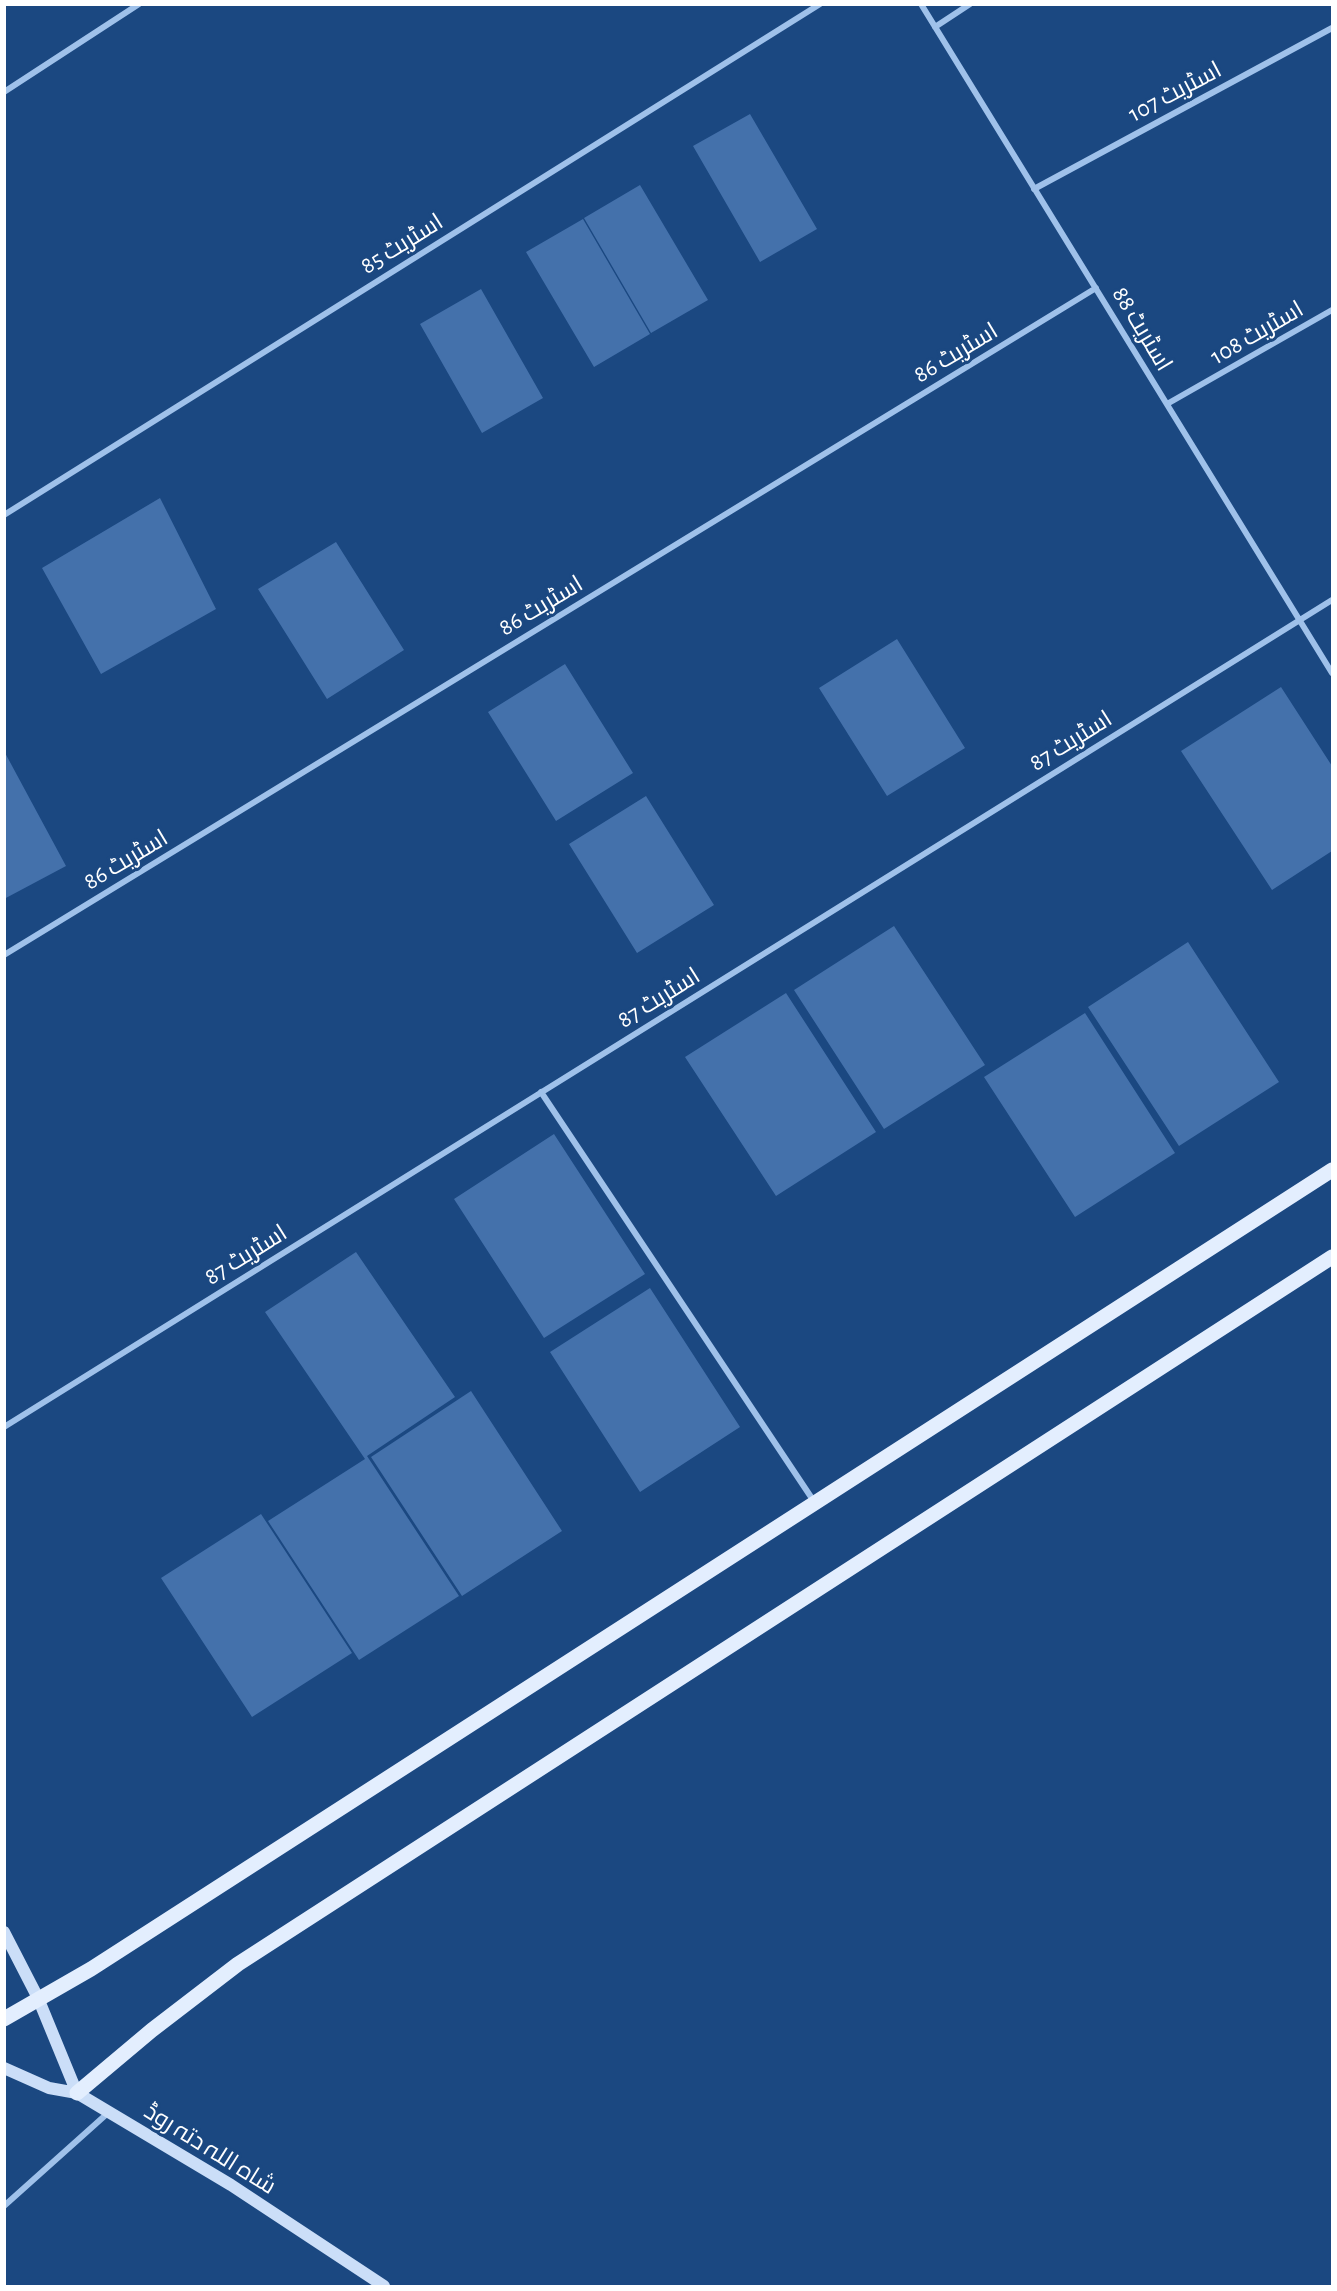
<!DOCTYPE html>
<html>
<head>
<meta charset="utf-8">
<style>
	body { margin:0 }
	#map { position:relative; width:1337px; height:2291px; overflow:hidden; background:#1b4881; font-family:"Alegreya Sans",sans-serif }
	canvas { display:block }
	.frame { position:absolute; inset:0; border:6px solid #fff; pointer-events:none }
</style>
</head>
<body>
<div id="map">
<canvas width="1337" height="2291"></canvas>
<div class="frame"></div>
</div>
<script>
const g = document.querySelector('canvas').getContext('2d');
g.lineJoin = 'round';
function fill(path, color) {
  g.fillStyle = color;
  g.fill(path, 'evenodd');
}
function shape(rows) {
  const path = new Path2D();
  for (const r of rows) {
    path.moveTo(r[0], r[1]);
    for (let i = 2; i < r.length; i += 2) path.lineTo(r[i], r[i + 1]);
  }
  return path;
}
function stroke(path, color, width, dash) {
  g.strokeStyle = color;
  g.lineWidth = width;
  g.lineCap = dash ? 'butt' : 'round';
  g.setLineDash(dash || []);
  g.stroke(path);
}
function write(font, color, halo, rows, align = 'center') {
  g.font = font + ' "Alegreya Sans",Cairo,sans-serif';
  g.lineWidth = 6;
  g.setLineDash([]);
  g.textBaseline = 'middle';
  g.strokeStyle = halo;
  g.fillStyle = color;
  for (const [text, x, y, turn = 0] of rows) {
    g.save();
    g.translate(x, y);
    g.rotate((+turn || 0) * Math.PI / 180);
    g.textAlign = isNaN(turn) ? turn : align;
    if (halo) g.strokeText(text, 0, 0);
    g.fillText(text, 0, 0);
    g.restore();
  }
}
const building = shape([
	[750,114,817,229,760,262,693,146],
	[640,185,708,300,651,333,584,218],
	[583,219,650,334,594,367,526,252],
	[481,289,543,398,482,433,420,324],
	[160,498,216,609,101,674,42,568],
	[336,542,404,650,327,699,258,589],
	[897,639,965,748,887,796,819,688],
	[565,664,633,773,556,821,488,712],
	[1281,687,1332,766,1332,851,1272,890,1181,751],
	[4,751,66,866,4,899],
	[646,796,714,905,637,953,569,844],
	[894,926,985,1065,884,1129,794,990],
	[1188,942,1279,1082,1179,1146,1088,1007],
	[786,993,876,1132,776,1196,685,1057],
	[1085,1013,1175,1153,1075,1217,984,1077],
	[554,1134,645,1274,544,1338,454,1199],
	[356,1252,455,1397,367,1456,459,1596,359,1660,268,1521,365,1459,265,1312],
	[650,1288,740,1427,640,1492,550,1352],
	[471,1391,562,1531,462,1596,371,1457],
	[261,1514,352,1653,252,1717,161,1578]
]);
const street = shape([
	[921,4,1332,673],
	[935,27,970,4],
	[4,92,139,4],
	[1034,189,1332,28],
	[1167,404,1332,310],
	[4,515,820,4],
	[4,955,1096,288],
	[541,1092,815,1503],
	[4,1427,1332,600],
	[4,2206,109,2112]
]);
const secondary = shape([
	[4,1932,38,1998,77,2093],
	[4,2068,49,2088,77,2093,231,2185,384,2286]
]);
const primary = shape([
	[4,2019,91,1969,1332,1170],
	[77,2093,152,2030,238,1964,1332,1257]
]);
const streetNames = [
	["اسٹریٹ 107",1175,92,-28],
	["اسٹریٹ 85",402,244,-32],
	["اسٹریٹ 88",1142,329,59],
	["اسٹریٹ 108",1257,333,-30],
	["اسٹریٹ 86",956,353,-31],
	["اسٹریٹ 86",541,606,-31],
	["اسٹریٹ 87",1071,741,-32],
	["اسٹریٹ 86",126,860,-31],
	["اسٹریٹ 87",659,998,-32],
	["اسٹریٹ 87",246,1255,-32],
	["شاہ اللہ دتہ روڈ",210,2149,32]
];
fill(building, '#4471ab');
stroke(street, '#9fc1ea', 6);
stroke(secondary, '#cbdef8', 12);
stroke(primary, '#e3eefe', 15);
write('24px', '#fff', '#1b4881', streetNames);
</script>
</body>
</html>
